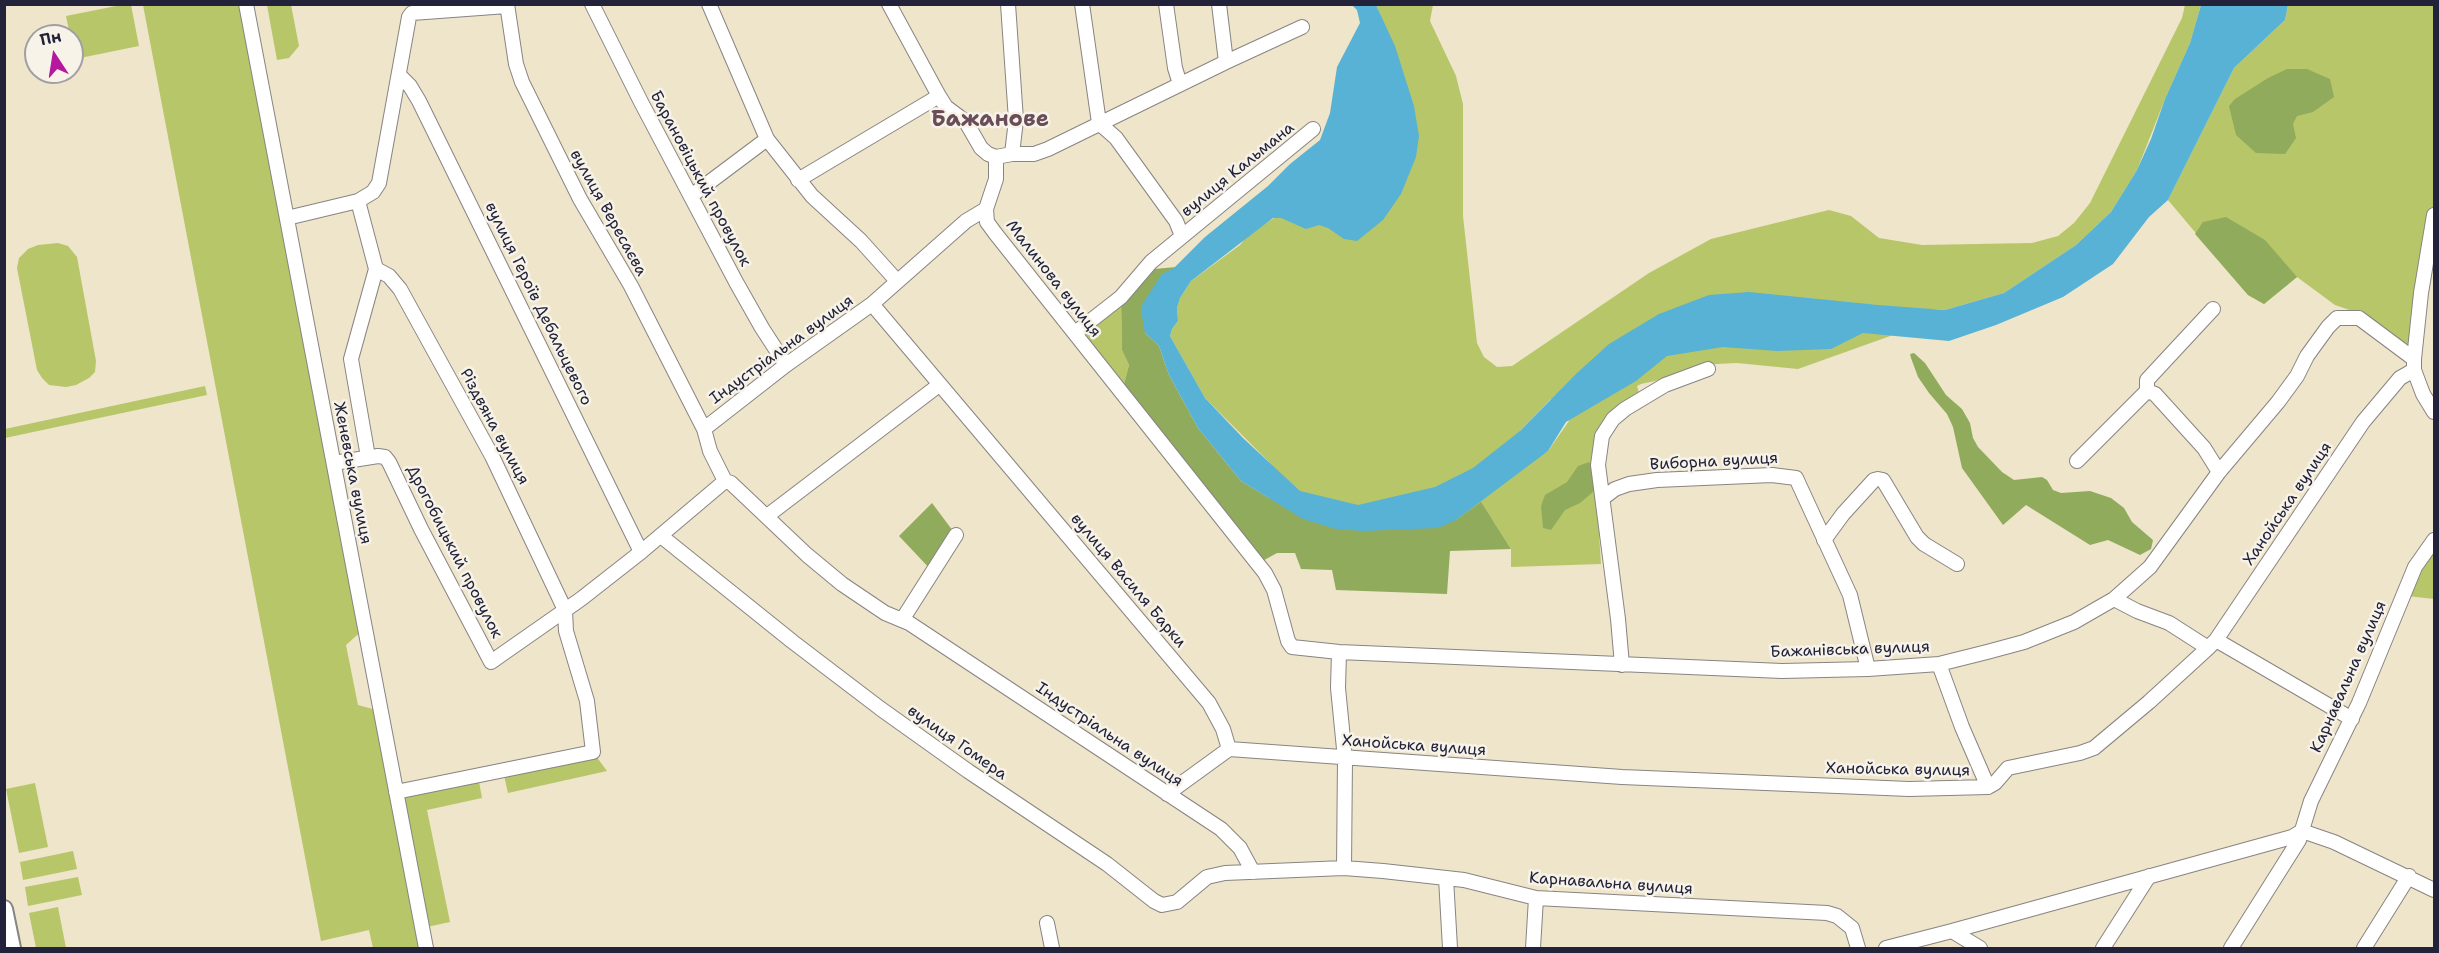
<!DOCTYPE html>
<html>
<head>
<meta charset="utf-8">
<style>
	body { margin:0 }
	#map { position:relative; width:2439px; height:953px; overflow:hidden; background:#eee5ca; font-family:"Shantell Sans",sans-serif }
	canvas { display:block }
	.frame { position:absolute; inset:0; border:6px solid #22223b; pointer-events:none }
	.north { position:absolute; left:24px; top:24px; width:60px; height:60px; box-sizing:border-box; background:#f7f3e8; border:2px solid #a29fa3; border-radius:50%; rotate:348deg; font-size:16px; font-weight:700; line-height:24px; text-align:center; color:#22223b }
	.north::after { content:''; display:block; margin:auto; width:21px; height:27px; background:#b5179e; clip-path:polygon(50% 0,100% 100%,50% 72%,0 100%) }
</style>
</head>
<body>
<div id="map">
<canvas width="2439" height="953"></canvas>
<div class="frame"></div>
<div class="north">Пн</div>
</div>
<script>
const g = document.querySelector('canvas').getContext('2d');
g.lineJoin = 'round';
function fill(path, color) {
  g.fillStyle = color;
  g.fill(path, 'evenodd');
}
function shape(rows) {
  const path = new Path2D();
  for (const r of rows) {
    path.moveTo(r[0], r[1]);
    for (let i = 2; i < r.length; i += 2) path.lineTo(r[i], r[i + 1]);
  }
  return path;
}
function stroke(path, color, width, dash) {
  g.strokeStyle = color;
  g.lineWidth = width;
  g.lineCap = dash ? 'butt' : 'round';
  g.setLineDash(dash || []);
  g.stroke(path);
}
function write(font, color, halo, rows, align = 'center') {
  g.font = font + ' "Shantell Sans",sans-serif';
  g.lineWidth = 5;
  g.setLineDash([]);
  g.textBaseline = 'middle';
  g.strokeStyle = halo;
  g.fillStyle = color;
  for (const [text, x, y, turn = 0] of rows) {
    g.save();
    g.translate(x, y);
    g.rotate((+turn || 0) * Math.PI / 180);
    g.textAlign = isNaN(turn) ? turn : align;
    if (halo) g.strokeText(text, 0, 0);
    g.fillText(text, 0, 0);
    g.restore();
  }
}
const green = shape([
	[126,4,131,5,139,46,75,59,66,16],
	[143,5,246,5,365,628,346,645,358,705,380,711,396,792,478,776,482,798,427,810,450,922,422,928,426,948,373,948,369,930,321,941],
	[267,5,291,5,299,46,289,58,277,60],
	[1376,5,1433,5,1430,21,1456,76,1463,104,1463,216,1477,343,1484,357,1497,367,1512,366,1649,273,1711,239,1804,216,1829,210,1851,216,1879,238,1922,245,2032,243,2058,236,2074,223,2090,203,2182,18,2185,5,2201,5,2190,43,2165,99,2137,170,2111,212,2076,245,2004,293,1945,310,1933,309,1921,325,1798,369,1737,363,1698,365,1655,381,1641,384,1637,386,1640,396,1604,424,1595,473,1601,564,1511,567,1511,549,1493,521,1353,563,1268,461,1205,398,1170,336,1172,329,1178,321,1177,308,1180,298,1191,281,1240,245,1248,235,1306,197,1380,14],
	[1551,399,1569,421,1548,451,1526,466,1520,431],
	[2288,5,2434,5,2434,201,2412,350,2361,314,2335,305,2297,277,2264,304,2248,295,2168,200,2234,68,2285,20],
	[58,243,68,246,77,257,96,361,95,372,89,378,76,385,66,387,49,385,42,378,37,370,17,268,19,258,28,249,38,245],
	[1121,300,1122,350,1129,365,1123,388,1085,339,1084,334],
	[205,386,207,395,5,438,5,429],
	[2434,550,2434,599,2407,596,2420,570],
	[593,752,607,771,508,793,503,771],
	[35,783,48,847,19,853,6,789],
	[73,851,77,869,23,880,20,862],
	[78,877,82,895,28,906,25,887],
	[58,907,66,948,36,948,29,913]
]);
const forest = shape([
	[2287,69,2307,69,2330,79,2334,97,2313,112,2297,116,2293,124,2296,138,2285,154,2256,153,2236,135,2229,106,2235,99,2268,78],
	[2226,217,2265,240,2297,277,2264,304,2248,295,2195,234,2203,222],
	[1176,267,1145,333,1159,346,1169,375,1198,428,1241,481,1269,498,1456,520,1481,502,1511,549,1450,551,1447,594,1336,590,1332,570,1301,569,1295,553,1277,553,1257,564,1123,388,1129,365,1122,350,1121,300,1154,269],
	[1914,353,1925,363,1946,395,1962,409,1970,423,1973,438,1978,447,2002,472,2014,480,2042,477,2047,480,2053,490,2061,493,2090,491,2111,498,2124,508,2132,522,2153,540,2151,549,2140,555,2108,540,2090,545,2026,505,2003,525,1962,468,1953,427,1947,414,1929,393,1918,377,1911,358,1910,354],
	[1589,462,1593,466,1594,491,1580,503,1565,510,1551,530,1543,528,1541,506,1545,495,1567,482,1578,466],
	[932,503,956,535,933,572,899,536]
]);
const water = shape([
	[1352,5,1376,5,1395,46,1414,106,1419,136,1416,157,1401,194,1383,220,1357,241,1344,239,1328,228,1319,225,1306,229,1281,218,1273,218,1191,281,1180,298,1177,308,1178,321,1172,329,1170,336,1205,398,1243,438,1300,491,1358,505,1435,487,1473,468,1520,431,1576,374,1609,344,1659,314,1709,295,1749,292,1878,305,1945,310,2004,293,2076,245,2111,212,2137,170,2151,139,2165,99,2190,43,2201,5,2288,5,2285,20,2234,68,2168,200,2149,217,2113,264,2063,297,1996,325,1949,341,1863,333,1831,349,1777,351,1723,347,1667,356,1636,381,1566,422,1548,451,1456,520,1438,528,1363,531,1336,529,1303,519,1241,481,1198,428,1169,375,1159,346,1145,333,1141,310,1143,303,1162,274,1174,268,1205,237,1268,186,1290,164,1320,140,1330,113,1337,67,1360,23,1357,10]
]);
const minor = shape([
	[246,4,426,948],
	[507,4,516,64,522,82,580,199,631,286,704,429],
	[592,4,641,102,736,282,762,328,786,365],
	[709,4,767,139,812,196,861,241,897,281],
	[889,4,939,96],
	[1008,4,1016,120,1012,154],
	[1082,4,1099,123,1116,138,1176,221,1182,236],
	[1166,4,1175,68,1180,84],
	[1219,4,1226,62],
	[1302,27,1226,62,1048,149,1034,154,1012,154,996,157,996,179,986,209,987,222,995,233,1265,573,1274,590,1288,641,1292,647,1339,652,1782,671,1868,669,1939,664,1987,652,2024,642,2074,622,2114,599,2150,567,2219,472,2278,402,2297,376,2307,356,2328,327,2337,318,2359,318,2414,359],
	[399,75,410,86,419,101,641,552],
	[798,180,939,96,946,107,966,122,981,148,988,154,996,157],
	[691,196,767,139],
	[358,201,373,192,379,183,409,17,412,13,507,6],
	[986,209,966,221,872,304,786,365,704,429,710,451,725,481,731,483,807,555,842,584,885,613,909,623,1221,829,1240,848,1253,872],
	[2434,215,2421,293,2414,359,2414,370,2423,394,2434,412],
	[287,218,358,201,376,269,389,276,400,289,492,456,565,610,566,631,587,701,593,752,396,792],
	[872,304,1209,703,1223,729,1229,749,1167,794],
	[1075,333,1121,297,1151,262,1313,129],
	[2147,391,2155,394,2204,448,2219,472],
	[368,457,351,359,376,269],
	[2077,461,2147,391,2147,380,2213,309],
	[334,463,378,456,385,457,389,462,421,529,491,662,581,599,641,552,725,481],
	[1603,498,1615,489,1629,484,1657,480,1772,475,1796,478,1850,595,1868,669],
	[767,516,939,385],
	[661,536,793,642,881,709,968,771,1107,864,1154,901,1162,905,1177,902,1207,877,1225,873,1344,868,1383,871,1464,880,1536,898,1827,913,1837,916,1852,928,1858,948],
	[1824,540,1843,514,1874,480,1878,479,1883,480,1917,537,1924,544,1957,564],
	[2114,599,2137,611,2169,623,2208,648],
	[902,620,956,535],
	[2216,640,2352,719],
	[1339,652,1338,688,1345,759,1344,868],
	[1939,664,1962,727,1988,787],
	[1622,665,1618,619,1598,465,1602,436,1613,419,1625,409,1665,385,1708,369],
	[1229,749,1622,777,1909,789,1988,787,1995,783,2008,768,2080,753,2094,748,2149,702,2208,648,2216,640,2363,422,2400,378,2414,370],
	[2302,831,2334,842,2434,890],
	[1446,878,1450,948],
	[1047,923,1052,948],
	[1952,931,2292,837,2302,831],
	[1533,948,1536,898],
	[1886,948,1952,931,1980,948],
	[2103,948,2149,876],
	[2231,948,2299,840,2311,801,2359,703,2415,567,2434,540],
	[2364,948,2409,876]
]);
const major = shape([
	[4,909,12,948]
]);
const streetNames = [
	["вулиця Кальмана",1238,170,-39],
	["Барановіцький провулок",700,179,62],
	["вулиця Вересаєва",608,213,61],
	["Малинова вулиця",1053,279,52],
	["вулиця Героїв Дебальцевого",538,304,64],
	["Індустріальна вулиця",782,350,-36],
	["Різдвяна вулиця",494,427,62],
	["Виборна вулиця",1714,462,-3],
	["Женевська вулиця",352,473,79],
	["Ханойська вулиця",2288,504,-56],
	["Дрогобицький провулок",454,552,63],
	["вулиця Василя Барки",1128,581,50],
	["Бажанівська вулиця",1850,650,-2],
	["Карнавальна вулиця",2349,677,-66],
	["Індустріальна вулиця",1109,735,34],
	["вулиця Гомера",957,743,35],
	["Ханойська вулиця",1414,746,4],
	["Ханойська вулиця",1898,770,1],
	["Карнавальна вулиця",1611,884,4]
];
const districtNames = [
	["Бажанове",990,120]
];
fill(green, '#b7c668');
fill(forest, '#91ab5c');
fill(water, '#57b2d5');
stroke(minor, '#888482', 16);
stroke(major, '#888482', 20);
stroke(minor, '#fff', 14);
stroke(major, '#fff', 16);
write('16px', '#22223b', '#f7f3e8', streetNames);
write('bold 22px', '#694e5a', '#f7f3e8', districtNames);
</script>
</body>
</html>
